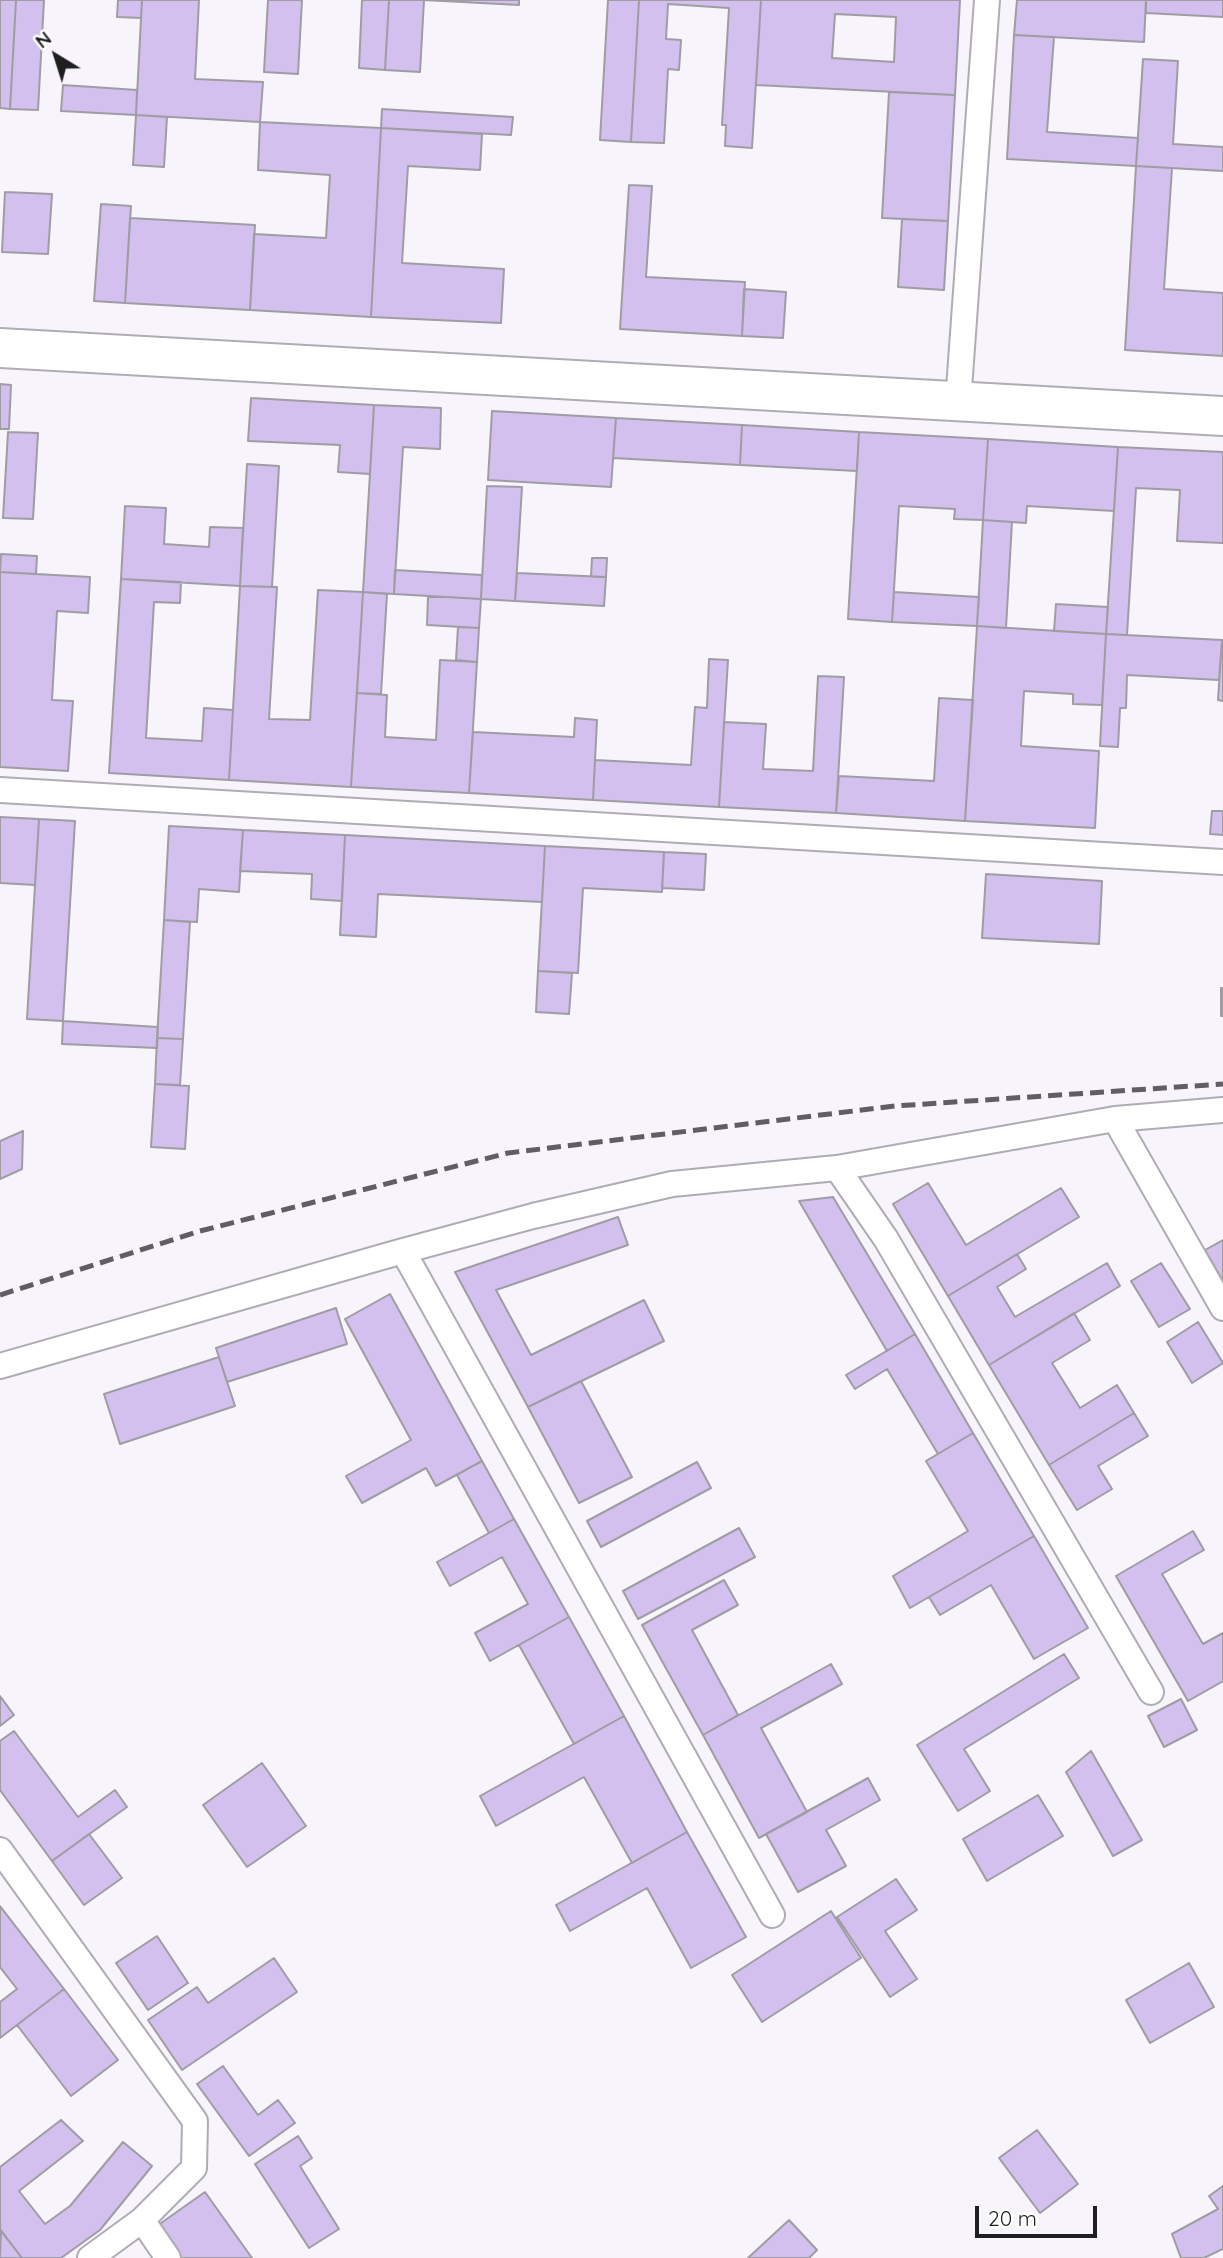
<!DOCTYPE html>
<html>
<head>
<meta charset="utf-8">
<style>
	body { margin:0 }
	#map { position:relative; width:1223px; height:2258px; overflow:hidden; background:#f7f4fb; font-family:Quicksand,sans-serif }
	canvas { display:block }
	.north { position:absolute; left:21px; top:21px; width:70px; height:70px; -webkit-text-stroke:5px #fff; paint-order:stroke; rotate:322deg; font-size:19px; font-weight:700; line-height:28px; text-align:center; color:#1f1e20 }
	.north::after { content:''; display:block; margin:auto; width:24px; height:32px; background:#1f1e20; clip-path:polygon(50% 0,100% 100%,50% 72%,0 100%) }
	.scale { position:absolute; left:975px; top:2206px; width:122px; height:32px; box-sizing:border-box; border:4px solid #1f1e20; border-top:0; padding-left:9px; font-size:21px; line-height:24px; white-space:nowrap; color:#1f1e20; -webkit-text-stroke:5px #fff; paint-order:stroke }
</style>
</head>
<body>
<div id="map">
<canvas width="1223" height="2258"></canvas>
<div class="north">N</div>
<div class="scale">20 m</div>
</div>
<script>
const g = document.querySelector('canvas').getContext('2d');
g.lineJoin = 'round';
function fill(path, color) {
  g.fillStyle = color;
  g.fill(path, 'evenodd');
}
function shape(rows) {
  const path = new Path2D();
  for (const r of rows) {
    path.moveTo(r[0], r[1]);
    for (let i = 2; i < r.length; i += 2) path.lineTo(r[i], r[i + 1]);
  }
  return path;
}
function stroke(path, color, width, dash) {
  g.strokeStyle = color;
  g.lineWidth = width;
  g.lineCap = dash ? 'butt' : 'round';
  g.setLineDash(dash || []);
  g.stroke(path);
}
const building = shape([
	[0,0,16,0,10,109,0,108,0,0],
	[16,0,44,0,38,110,10,109,16,0],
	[118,0,142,0,141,18,117,17,118,0],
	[142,0,199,0,195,79,263,82,260,122,136,115,142,0],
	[268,0,302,0,298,74,264,72,268,0],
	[362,0,389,0,385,70,359,68,362,0],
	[389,0,519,0,519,5,424,0,420,72,385,70,389,0],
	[608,0,639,0,631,142,600,140,608,0],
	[639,0,761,0,752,148,725,146,726,125,722,125,729,8,668,4,666,39,681,40,679,70,668,69,664,143,631,142,639,0],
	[761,0,960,0,955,95,756,85,761,0],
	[835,14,896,17,894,62,832,58,835,14],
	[1017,0,1146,0,1144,42,1014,35,1017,0],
	[1146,0,1223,0,1223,17,1146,13,1146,0],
	[1014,35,1054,37,1047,132,1138,138,1136,166,1007,159,1014,35],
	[1143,59,1178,61,1173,144,1223,147,1223,171,1136,166,1143,59],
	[63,85,137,90,136,115,61,111,63,85],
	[889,92,955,95,948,221,882,218,889,92],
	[382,109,513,117,511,135,381,128,382,109],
	[136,115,167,117,164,167,133,165,136,115],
	[260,122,381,128,371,317,250,310,254,234,326,238,330,175,258,170,260,122],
	[381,128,482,134,480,170,408,166,402,263,504,269,501,323,371,317,381,128],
	[1136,166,1172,168,1164,289,1223,293,1223,356,1125,350,1136,166],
	[629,185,652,186,646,277,745,282,742,336,620,329,629,185],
	[5,192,52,194,48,254,2,252,5,192],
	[101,204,131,206,125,303,94,301,101,204],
	[130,218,255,225,250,310,125,303,130,218],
	[902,219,948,221,944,290,898,287,902,219],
	[744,289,786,292,783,338,742,336,744,289],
	[0,384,11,385,9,429,0,429,0,384],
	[251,398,374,405,370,474,338,472,340,445,248,441,251,398],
	[374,405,441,408,440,449,403,447,394,594,363,592,374,405],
	[492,411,616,418,611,487,488,480,492,411],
	[616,418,742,425,740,465,613,458,616,418],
	[742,425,859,432,857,471,740,465,742,425],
	[8,432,38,433,33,519,3,518,8,432],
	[859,432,988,439,983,520,954,519,955,509,899,506,892,622,848,619,859,432],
	[988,439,1118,447,1114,511,1027,506,1026,523,983,520,988,439],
	[1118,447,1223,452,1223,543,1177,541,1180,490,1136,488,1127,635,1106,634,1118,447],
	[247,464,279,466,272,587,240,586,247,464],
	[487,486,522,487,515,601,481,599,487,486],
	[125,506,166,508,164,544,209,547,210,527,243,528,240,586,121,579,125,506],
	[983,520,1012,522,1006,628,977,626,983,520],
	[1,554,37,556,36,574,0,572,1,554],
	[592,558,607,558,606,577,591,577,592,558],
	[395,570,482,575,481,599,394,594,395,570],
	[0,572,90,577,88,613,57,611,52,700,73,701,68,771,0,767,0,572],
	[517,573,606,577,604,606,515,601,517,573],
	[121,579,181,582,180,603,154,602,146,738,202,741,204,708,233,710,229,780,109,773,121,579],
	[240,586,277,587,269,719,310,720,318,590,363,592,351,787,229,780,240,586],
	[363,592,387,594,381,694,357,693,363,592],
	[894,592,979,597,977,626,892,622,894,592],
	[428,596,481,599,479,628,427,625,428,596],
	[1056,604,1108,607,1106,634,1054,631,1056,604],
	[977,626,1106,634,1102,705,1073,704,1073,694,1024,691,1021,746,1099,751,1095,828,965,821,977,626],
	[458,627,479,628,477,662,456,660,458,627],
	[1106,634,1222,640,1219,680,1127,675,1126,708,1120,708,1118,747,1100,746,1106,634],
	[1222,640,1223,640,1223,701,1218,700,1222,640],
	[709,659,728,660,719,807,593,800,595,760,691,765,695,707,707,708,709,659],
	[440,660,477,662,469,793,351,787,357,693,387,695,385,737,436,740,440,660],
	[818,676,844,677,836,813,719,807,724,722,766,724,763,769,813,771,818,676],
	[939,698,973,700,965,821,836,813,839,776,934,781,939,698],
	[575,718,597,720,593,800,469,793,473,732,574,737,575,718],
	[1212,811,1223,811,1223,835,1210,834,1212,811],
	[0,817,39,819,35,885,0,883,0,817],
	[39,819,75,821,63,1021,27,1019,39,819],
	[169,826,243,830,239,892,199,889,197,922,164,920,169,826],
	[243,830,345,835,342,901,311,899,312,874,240,871,243,830],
	[345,835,545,846,542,902,378,894,376,937,340,935,345,835],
	[545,846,664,852,662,892,583,888,578,973,538,971,545,846],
	[664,852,706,854,704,890,662,888,664,852],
	[986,874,1102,881,1099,944,982,938,986,874],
	[164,920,190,922,183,1039,157,1038,164,920],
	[538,971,572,973,569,1014,536,1012,538,971],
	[1221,988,1223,988,1223,1016,1221,1016,1221,988],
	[63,1021,158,1027,157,1048,62,1044,63,1021],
	[157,1038,183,1039,180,1085,155,1084,157,1038],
	[155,1084,189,1086,185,1149,151,1147,155,1084],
	[23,1131,22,1169,0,1179,0,1141,23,1131],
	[928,1183,966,1245,1061,1188,1079,1217,948,1296,893,1204,928,1183],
	[833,1197,915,1334,887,1351,799,1201,833,1197],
	[618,1217,628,1245,496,1290,531,1355,644,1300,664,1341,528,1407,455,1272,618,1217],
	[1223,1240,1223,1281,1205,1250,1223,1240],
	[1017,1254,1026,1269,997,1287,1015,1317,1107,1263,1120,1286,989,1365,948,1296,1017,1254],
	[1161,1263,1190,1309,1159,1327,1131,1281,1161,1263],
	[390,1294,482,1461,436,1486,426,1468,362,1503,346,1476,411,1440,345,1319,390,1294],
	[336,1308,347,1344,227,1382,216,1348,336,1308],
	[1074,1313,1090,1340,1052,1363,1080,1408,1117,1385,1134,1413,1049,1465,989,1365,1074,1313],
	[1198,1322,1223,1363,1192,1383,1167,1342,1198,1322],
	[915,1334,973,1433,938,1454,887,1369,855,1389,846,1375,915,1334],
	[219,1357,235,1406,120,1444,104,1394,219,1357],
	[581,1381,632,1477,579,1503,528,1407,581,1381],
	[1134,1413,1148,1436,1098,1466,1112,1489,1077,1510,1049,1465,1134,1413],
	[973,1433,1034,1536,910,1608,893,1576,968,1531,926,1461,973,1433],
	[482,1461,514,1519,489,1533,457,1475,482,1461],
	[697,1462,711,1488,601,1547,587,1521,697,1462],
	[514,1519,569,1617,490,1661,475,1633,528,1604,502,1557,450,1586,437,1562,514,1519],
	[739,1528,755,1557,638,1619,623,1591,739,1528],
	[1193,1531,1204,1550,1162,1574,1203,1644,1223,1633,1223,1681,1188,1701,1116,1576,1193,1531],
	[1034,1536,1088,1628,1034,1659,991,1585,940,1615,929,1597,1034,1536],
	[724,1580,738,1605,692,1630,738,1715,703,1735,642,1625,724,1580],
	[569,1617,624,1716,574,1744,519,1645,569,1617],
	[1064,1654,1079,1678,964,1749,990,1791,958,1811,917,1745,1064,1654],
	[831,1664,842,1684,761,1728,807,1812,759,1838,703,1735,831,1664],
	[0,1696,14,1715,0,1726,0,1696],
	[1181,1699,1197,1730,1164,1747,1148,1716,1181,1699],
	[624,1716,687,1832,632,1863,584,1777,496,1826,480,1796,624,1716],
	[14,1731,78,1817,115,1790,127,1807,52,1861,0,1790,0,1741,14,1731],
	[1091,1751,1142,1840,1113,1856,1066,1772,1091,1751],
	[262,1763,306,1826,247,1867,203,1805,262,1763],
	[868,1778,880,1800,826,1830,846,1866,798,1892,766,1834,868,1778],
	[1038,1795,1063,1836,987,1881,963,1839,1038,1795],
	[687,1832,746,1937,691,1968,647,1888,570,1931,556,1905,687,1832],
	[89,1834,122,1878,84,1905,52,1861,89,1834],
	[896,1879,917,1910,885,1931,917,1979,890,1997,837,1917,896,1879],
	[0,1906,64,1989,0,2038,0,2002,17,1989,0,1967,0,1906],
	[831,1911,861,1958,762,2022,732,1975,831,1911],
	[157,1936,188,1983,148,2010,116,1963,157,1936],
	[274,1958,297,1992,182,2070,148,2020,197,1987,208,2003,274,1958],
	[1189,1963,1214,2007,1150,2043,1126,2000,1189,1963],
	[64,1989,118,2060,71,2096,17,2025,64,1989],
	[223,2066,258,2115,278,2100,295,2123,249,2156,197,2084,223,2066],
	[61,2120,83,2141,19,2191,45,2224,70,2206,123,2142,152,2166,100,2230,61,2258,22,2258,0,2229,0,2167,61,2120],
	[1037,2130,1078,2184,1040,2213,999,2158,1037,2130],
	[298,2136,312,2158,300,2166,339,2229,309,2248,255,2164,298,2136],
	[1223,2186,1223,2249,1204,2258,1181,2258,1172,2234,1218,2209,1209,2196,1223,2186],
	[205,2192,252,2258,175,2258,154,2228,205,2192],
	[789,2220,817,2250,809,2258,748,2258,789,2220],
	[1,2231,22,2258,0,2258,1,2231]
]);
const service = shape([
	[958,403,987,0],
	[0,790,1223,862],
	[1115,1119,1223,1308],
	[837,1168,1115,1119,1223,1110],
	[403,1251,533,1216,672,1184,837,1168,886,1239,1151,1692],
	[0,1366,403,1251,772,1915],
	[0,1850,195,2121,194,2168,142,2220,90,2258],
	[142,2220,168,2258]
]);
const minor = shape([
	[0,348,1223,416]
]);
const rail = shape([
	[0,1295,200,1231,508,1153,895,1106,1223,1084]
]);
fill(building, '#d4c0ee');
stroke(building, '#9f9ca4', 2);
stroke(service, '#afacb3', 28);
stroke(minor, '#afacb3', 42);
stroke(service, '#fff', 24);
stroke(minor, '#fff', 38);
stroke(rail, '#605e62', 5, [14, 7]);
</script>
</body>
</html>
